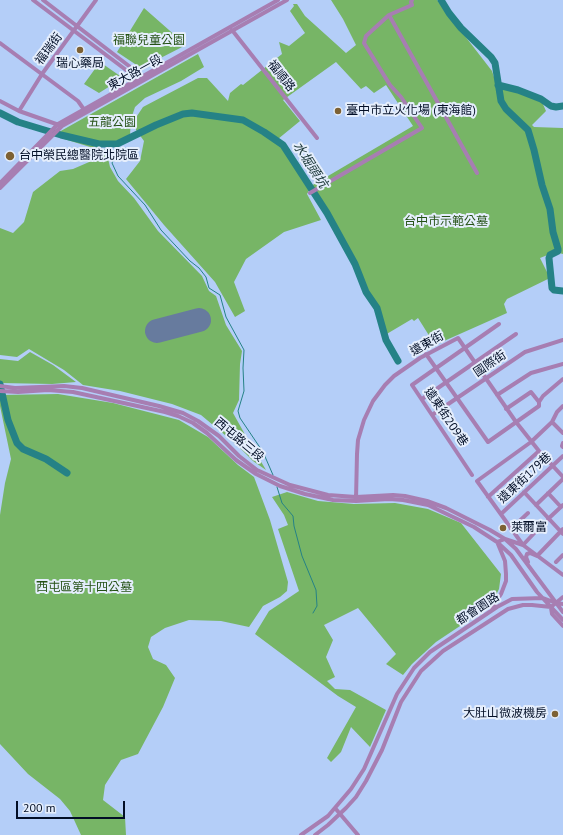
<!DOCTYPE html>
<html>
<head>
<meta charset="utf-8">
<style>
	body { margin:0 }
	#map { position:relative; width:563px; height:835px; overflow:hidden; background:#b4cef8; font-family:"PT Sans",sans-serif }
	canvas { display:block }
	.scale { position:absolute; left:16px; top:801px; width:109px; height:18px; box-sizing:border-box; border:2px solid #020e26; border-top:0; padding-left:5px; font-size:12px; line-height:14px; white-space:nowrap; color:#020e26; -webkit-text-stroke:3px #e5eefc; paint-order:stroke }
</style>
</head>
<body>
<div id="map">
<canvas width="563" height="835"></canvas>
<div class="scale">200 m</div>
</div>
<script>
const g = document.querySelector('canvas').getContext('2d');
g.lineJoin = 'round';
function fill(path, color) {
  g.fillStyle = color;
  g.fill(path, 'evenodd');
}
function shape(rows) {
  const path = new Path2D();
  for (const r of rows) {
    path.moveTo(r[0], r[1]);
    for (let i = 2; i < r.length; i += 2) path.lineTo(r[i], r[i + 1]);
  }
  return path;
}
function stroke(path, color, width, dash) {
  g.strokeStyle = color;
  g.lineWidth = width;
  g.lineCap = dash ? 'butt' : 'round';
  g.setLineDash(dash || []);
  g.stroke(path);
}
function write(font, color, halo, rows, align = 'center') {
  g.font = font + ' "PT Sans","Noto Sans TC",sans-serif';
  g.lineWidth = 4;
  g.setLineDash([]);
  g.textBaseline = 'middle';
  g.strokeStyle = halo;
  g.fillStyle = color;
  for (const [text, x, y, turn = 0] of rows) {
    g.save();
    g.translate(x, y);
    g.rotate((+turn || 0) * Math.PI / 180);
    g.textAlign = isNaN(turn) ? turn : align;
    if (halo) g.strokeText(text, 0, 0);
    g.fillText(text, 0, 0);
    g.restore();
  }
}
const green = shape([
	[331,0,437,0,492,71,496,83,512,88,542,102,546,111,532,125,534,127,563,128,563,254,555,252,540,258,550,278,507,299,504,304,507,313,435,345,418,318,414,321,412,319,385,335,377,307,367,291,356,263,344,242,311,187,307,194,321,220,284,232,246,259,234,282,245,311,235,317,215,282,164,225,126,179,140,161,144,141,136,130,135,119,143,107,198,78,207,78,228,101,230,93,241,84,243,85,282,54,279,42,289,46,305,33,290,11,294,6,293,4,297,4,305,16,346,53,356,45,343,19],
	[336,62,361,89,366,86,374,93,386,85,413,126,311,186,300,165,285,146,278,139,300,121,283,100],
	[144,8,186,45,141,68,117,52],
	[198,54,204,67,181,81,145,98,135,107,131,119,130,135,123,140,100,143,59,132],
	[100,62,123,78,99,93,84,84],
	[63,137,106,150,110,167,118,181,134,198,158,231,202,276,209,291,216,296,226,325,242,351,240,364,239,400,233,413,247,438,266,470,253,461,237,445,201,415,172,404,120,391,83,385,64,370,29,349,17,357,0,355,0,228,13,233,24,222,33,192,60,171,73,169,103,156,104,153,100,150,64,139],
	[30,352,53,365,76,382,52,384,0,383,0,359,18,361],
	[58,394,113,403,179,420,208,437,238,465,254,477,270,520,288,582,287,591,280,597,263,606,249,627,221,621,189,620,165,628,151,637,148,647,153,659,166,665,175,678,163,707,138,754,121,760,105,785,103,800,125,817,126,835,81,835,70,811,60,799,28,774,0,744,0,515,5,483,11,459,0,406,0,395],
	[287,492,318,501,354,504,395,503,428,509,461,523,501,574,499,589,491,605,484,610,436,642,412,664,403,675,386,664,396,654,358,608,324,625,333,640,326,657,335,677,327,681,335,689,350,690,386,710,370,747,351,727,341,752,331,762,327,758,356,707,338,696,255,634,269,611,299,591,278,529,288,525,284,515,272,497]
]);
const stream = shape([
	[119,143,117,152,112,163,118,176,145,205,161,230,190,261,199,268,206,277,209,288,220,295,226,317,244,350,243,368,244,391,238,411,240,418,263,452,273,475],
	[277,487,282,503,293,516,294,526,302,556,316,590,317,606,313,613]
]);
const river = shape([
	[441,0,449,13,461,28,491,57,495,63,501,101,506,109,528,130,534,150,542,185,550,209,553,232,558,249,558,251,550,255,549,258,552,288,554,290,563,291],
	[498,85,518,90,541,99,551,106,556,107,563,106],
	[0,113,18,122,61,135,99,144,117,144,156,125,183,114,192,113,243,120,264,132,283,145,327,213,355,264,366,292,377,308,386,340,398,361],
	[0,384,8,420,17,443,23,449,46,459,67,473]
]);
const runway = shape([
	[157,331,199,320]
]);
const minor = shape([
	[33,0,138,79],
	[43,0,142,76],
	[389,15,477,173],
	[232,30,317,138],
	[0,43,78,101,85,111],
	[0,101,19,111,59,125],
	[19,111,42,74,96,0],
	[0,183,58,124,278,0],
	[0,188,62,126,287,0],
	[310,193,422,128,401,97,390,85,364,43,366,36,389,15,412,5,411,2,412,0],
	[426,354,488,442,539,406,539,402,543,396,563,379],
	[0,386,15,388,64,386,82,388,159,406,183,413,198,421,219,436,239,456,257,470,290,485,328,495,356,497,393,495,405,496,427,501,446,508,490,530,505,539,516,549,563,612],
	[0,391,18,392,48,390,73,392,165,412,178,416,193,423,207,433,236,460,256,474,280,486,305,494,333,500,356,501,389,499,403,500,428,505,474,527,497,542,511,555,537,592,563,620],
	[497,395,531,373,563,364],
	[422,399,516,334],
	[506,409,531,392,539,402],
	[432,415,525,352,563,340],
	[552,422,563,433],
	[563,443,562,446,563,447],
	[472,475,412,385,499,324],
	[524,492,563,534],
	[548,493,561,507],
	[488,497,539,451],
	[356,499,357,454,358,440,364,420,373,401,385,385,394,376,420,358,458,338,516,422,539,451,563,477],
	[536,505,563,479],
	[501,514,563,456],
	[548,519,563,505],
	[540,527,523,545,477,481,531,442,552,422,557,412,563,406],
	[511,529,528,513],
	[497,542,505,539,523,545,563,575],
	[528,562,526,557,527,554,530,553,537,556,563,529],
	[556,562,563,555],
	[492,608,501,594,506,581,506,574,505,561,498,544],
	[551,608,552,614,563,626],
	[335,808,358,835],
	[301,835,328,816,351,789,364,769,397,694,414,668,430,652,497,607,512,599,543,598,556,603,563,604],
	[315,835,328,825,346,808,356,797,366,781,382,750,401,702,421,671,443,651,508,609,523,605,532,605,551,607,563,597]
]);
const markers = [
	[80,50,4,"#7d6134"],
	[338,111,4,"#7d6134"],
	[10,156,5,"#7d6134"],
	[503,528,4,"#7d6134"],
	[555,714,4,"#7d6134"]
];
const parkNames = [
	["福聯兒童公園",149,41],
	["五龍公園",112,123],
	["台中市示範公墓",446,222],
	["西屯區第十四公墓",84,588]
];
const streetNames = [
	["福瑞街",49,49,-53],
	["東大路一段",135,73,-29],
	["福順路",281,76,52],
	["遠東街",427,344,-29],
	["國際街",490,364,-34],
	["遠東街209巷",446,417,56],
	["西屯路三段",239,440,40],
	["遠東街179巷",525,478,-43],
	["都會園路",478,609,-33]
];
const poiNames = [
	["瑞心藥局",80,64,"center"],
	["臺中市立火化場 (東海館)",346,111],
	["台中榮民總醫院北院區",19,156],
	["萊爾富",511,528],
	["大肚山微波機房",547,714,"right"]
];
const waterNames = [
	["水堀頭坑",310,165,57]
];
fill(green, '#77b566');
stroke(stream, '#258286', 1);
stroke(river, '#258286', 7);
stroke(runway, '#677b9e', 24);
stroke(minor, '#a77eb2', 4);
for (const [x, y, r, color] of markers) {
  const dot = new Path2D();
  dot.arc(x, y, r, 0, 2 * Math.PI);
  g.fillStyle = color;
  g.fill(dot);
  stroke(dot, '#e5eefc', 1.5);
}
write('12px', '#245115', '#e5eefc', parkNames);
write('12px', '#020e26', '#e5eefc', streetNames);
write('12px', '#020e26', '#e5eefc', poiNames, 'left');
write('italic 13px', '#1b3738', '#e5eefc', waterNames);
</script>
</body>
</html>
